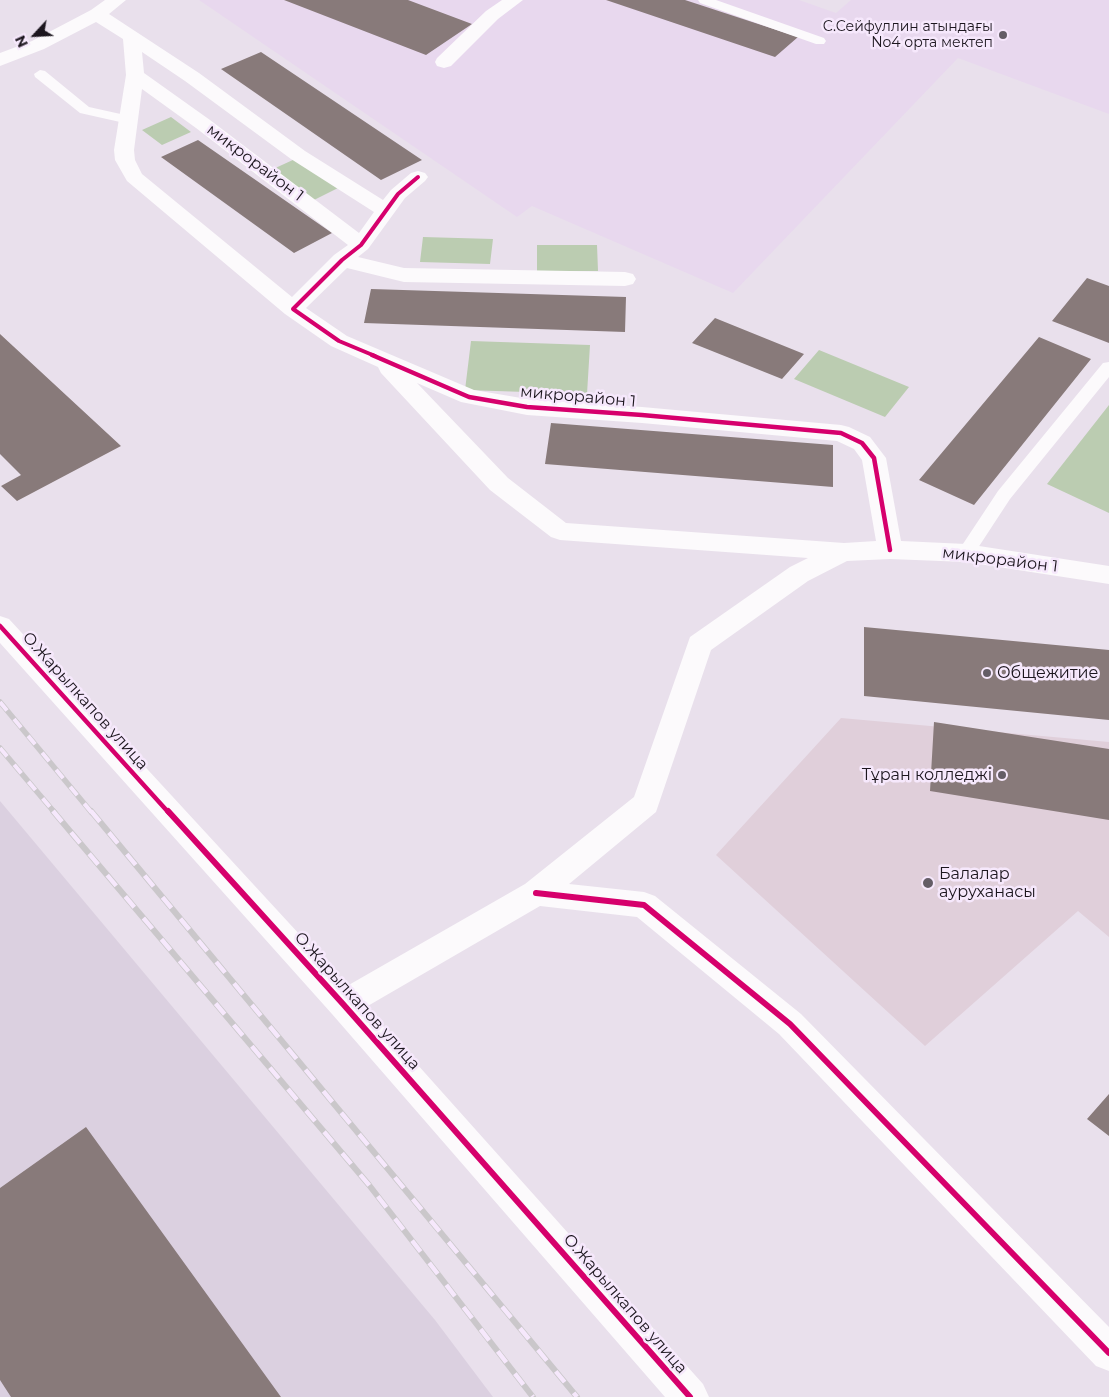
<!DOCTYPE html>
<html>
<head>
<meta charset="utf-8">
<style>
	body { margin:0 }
	#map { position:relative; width:1109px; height:1397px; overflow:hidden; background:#e9e0ec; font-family:Montserrat,sans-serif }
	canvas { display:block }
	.north { position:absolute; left:10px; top:10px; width:50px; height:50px; -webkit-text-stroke:4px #f6e8fc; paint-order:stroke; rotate:245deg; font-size:14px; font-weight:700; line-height:20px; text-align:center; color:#1c161e }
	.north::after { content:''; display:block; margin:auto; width:18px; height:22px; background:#1c161e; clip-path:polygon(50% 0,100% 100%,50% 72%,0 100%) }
</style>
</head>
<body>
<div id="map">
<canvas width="1109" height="1397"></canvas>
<div class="north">N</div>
</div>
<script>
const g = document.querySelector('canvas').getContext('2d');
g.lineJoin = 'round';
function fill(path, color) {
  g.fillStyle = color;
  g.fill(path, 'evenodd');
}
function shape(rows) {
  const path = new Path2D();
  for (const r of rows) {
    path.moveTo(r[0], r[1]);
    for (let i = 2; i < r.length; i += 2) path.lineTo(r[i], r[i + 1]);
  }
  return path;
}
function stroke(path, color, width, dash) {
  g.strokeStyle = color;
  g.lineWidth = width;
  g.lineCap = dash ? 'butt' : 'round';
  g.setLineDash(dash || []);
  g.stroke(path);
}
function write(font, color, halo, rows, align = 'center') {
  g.font = font + ' Montserrat,sans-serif';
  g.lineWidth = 5;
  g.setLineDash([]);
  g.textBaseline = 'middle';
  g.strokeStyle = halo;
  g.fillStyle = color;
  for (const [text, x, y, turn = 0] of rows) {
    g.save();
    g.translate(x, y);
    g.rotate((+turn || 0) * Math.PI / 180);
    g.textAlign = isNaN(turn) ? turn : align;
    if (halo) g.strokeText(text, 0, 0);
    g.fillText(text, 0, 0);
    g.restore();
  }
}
const built = shape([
	[199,0,799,0,836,13,851,0,1109,0,1109,114,958,58,733,293,532,206,517,217]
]);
const industrial = shape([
	[0,801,435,1320,493,1397,0,1397]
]);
const medical = shape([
	[841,718,1109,742,1109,937,1078,911,925,1046,716,855]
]);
const green = shape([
	[171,117,191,132,162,145,142,130],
	[295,159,338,188,314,200,271,170],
	[423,237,493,239,490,264,420,262],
	[537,245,597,245,598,271,537,271],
	[471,341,590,345,587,394,465,390],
	[819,350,909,387,885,417,794,379],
	[1109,405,1109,513,1047,484]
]);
const building = shape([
	[284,0,408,0,472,24,426,55],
	[606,0,685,0,798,37,775,57],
	[261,52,422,160,381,180,221,69],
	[198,140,332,233,294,253,161,157],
	[1087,278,1109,286,1109,343,1052,321],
	[371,289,626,297,625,332,364,323],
	[715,318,804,354,782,379,692,343],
	[0,334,121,446,17,501,1,486,21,475,0,454],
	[1039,337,1091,359,974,505,919,480],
	[551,423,833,445,833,487,545,464],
	[864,627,1109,650,1109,720,864,696],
	[934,722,1109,749,1109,820,930,791],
	[1109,1094,1109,1136,1087,1119],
	[86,1127,281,1397,11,1397,0,1380,0,1188]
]);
const service = shape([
	[698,0,716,0,824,38,826,41,824,44,816,44,700,3,698,0],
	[40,70,45,71,89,107,134,117,136,120,129,124,80,113,35,77,34,74,40,70],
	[1109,362,1109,377,1010,499,972,557,966,559,960,557,957,553,998,491,1103,363,1109,362]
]);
const minor = shape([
	[105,0,126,0,109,14,199,73,305,151,383,200,391,190,411,173,418,171,425,173,428,177,425,181,405,198,368,249,358,257,404,268,625,272,633,274,636,279,633,284,625,286,404,282,347,268,306,308,347,336,474,390,527,399,642,407,841,425,849,427,870,437,886,458,901,541,966,544,1109,566,1109,584,966,562,890,559,847,561,808,581,711,650,656,812,569,884,644,892,655,896,801,1014,1109,1327,1109,1371,1096,1366,779,1034,637,917,540,906,366,1007,703,1384,709,1397,665,1397,332,1014,0,643,0,616,9,619,347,986,525,884,634,797,690,637,790,567,808,558,560,540,551,537,490,490,381,373,378,367,331,346,285,314,127,181,115,160,114,150,126,75,123,39,96,22,44,49,0,66,0,53,32,41,91,10,105,0],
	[142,52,185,81,291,159,374,212,359,233,210,120,144,73,142,52],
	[142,89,196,128,348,245,334,255,292,297,142,174,135,160,134,150,142,89],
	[417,383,461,402,527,415,642,423,837,441,854,449,862,460,876,541,844,543,566,523,508,478,417,383],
	[502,0,523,0,498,19,451,66,444,68,437,66,435,62,437,58,486,11,502,0]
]);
const railFar1 = shape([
	[0,702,92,813],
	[0,748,55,813]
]);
const rail = shape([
	[53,811,369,1185,533,1397],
	[91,811,577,1397]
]);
const cyclewayFar2 = shape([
	[375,356,339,341,293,309,342,260,361,245,398,194,418,177]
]);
const cyclewayFar1 = shape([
	[372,355,469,397,527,407,642,415,841,433,862,443,874,458,890,550],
	[0,626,169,813]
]);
const cycleway = shape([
	[168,811,343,1004,690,1397],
	[536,893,644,905,790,1024,1109,1353]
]);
const markers = [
	[1003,35,5,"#645d66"],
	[987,673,5,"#645d66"],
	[1002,775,5,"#645d66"],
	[928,883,6,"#645d66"]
];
const farPoinames = [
	["С.Сейфуллин атындағы",993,27],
	["No4 орта мектеп",993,43]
];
const streetNames = [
	["микрорайон 1",255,163,37],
	["микрорайон 1",578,397,5],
	["микрорайон 1",1000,560,7],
	["О.Жарылкапов улица",85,701,48],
	["О.Жарылкапов улица",357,1001,48],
	["О.Жарылкапов улица",625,1304,49]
];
const poiNames = [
	["Общежитие",997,673],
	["Тұран колледжі",992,775,"right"],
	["Балалар",939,874],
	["ауруханасы",939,892]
];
fill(built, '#e8d8ee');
fill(industrial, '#dbd0e0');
fill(medical, '#e0cfda');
fill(green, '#bbccb1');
fill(building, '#887a7a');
fill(service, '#fcfafc');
fill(minor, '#fcfafc');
stroke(railFar1, '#cac7ca', 5.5);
stroke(rail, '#cac7ca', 6);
stroke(railFar1, '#f6e8fc', 4, [11]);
stroke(rail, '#f6e8fc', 4.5, [14]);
stroke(cyclewayFar2, '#d6006c', 4);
stroke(cyclewayFar1, '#d6006c', 4.5);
stroke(cycleway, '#d6006c', 6);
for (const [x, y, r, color] of markers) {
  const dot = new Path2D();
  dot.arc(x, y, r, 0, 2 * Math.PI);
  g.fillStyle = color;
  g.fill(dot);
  stroke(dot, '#f6e8fc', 2);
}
write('14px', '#1c161e', '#f6e8fc', farPoinames, 'right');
write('16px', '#1c161e', '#f6e8fc', streetNames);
write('16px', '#1c161e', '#f6e8fc', poiNames, 'left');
</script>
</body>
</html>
